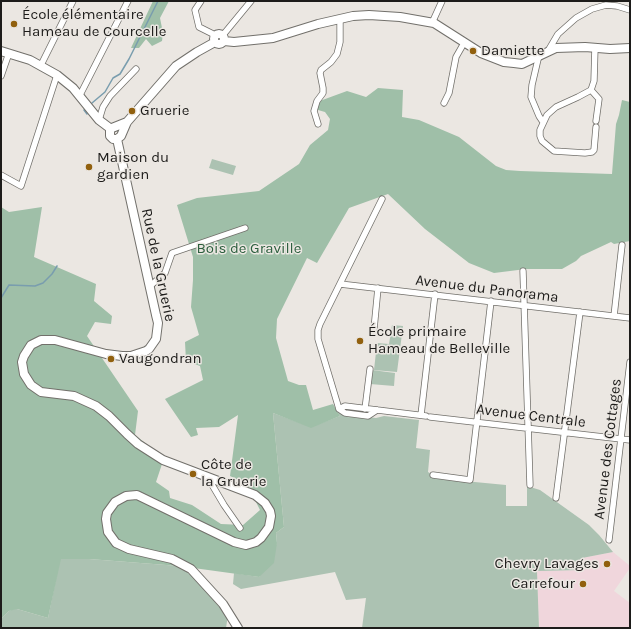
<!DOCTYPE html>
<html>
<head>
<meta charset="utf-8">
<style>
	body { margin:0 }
	#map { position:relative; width:631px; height:629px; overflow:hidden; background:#ebe7e2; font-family:Karla,sans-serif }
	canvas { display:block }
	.frame { position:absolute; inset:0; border:2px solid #1d1c1a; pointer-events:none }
</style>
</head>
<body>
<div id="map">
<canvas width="631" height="629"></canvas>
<div class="frame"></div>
</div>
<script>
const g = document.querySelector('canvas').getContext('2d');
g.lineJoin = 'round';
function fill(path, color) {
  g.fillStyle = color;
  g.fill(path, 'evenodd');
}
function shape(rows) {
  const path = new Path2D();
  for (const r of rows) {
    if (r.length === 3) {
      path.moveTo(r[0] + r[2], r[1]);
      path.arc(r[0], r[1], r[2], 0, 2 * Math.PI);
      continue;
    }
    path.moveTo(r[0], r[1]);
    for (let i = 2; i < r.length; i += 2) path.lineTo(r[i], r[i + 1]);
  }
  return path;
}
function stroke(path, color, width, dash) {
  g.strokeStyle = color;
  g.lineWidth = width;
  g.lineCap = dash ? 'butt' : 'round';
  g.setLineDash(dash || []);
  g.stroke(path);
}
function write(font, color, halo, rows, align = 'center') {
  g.font = font + ' Karla,sans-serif';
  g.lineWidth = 3;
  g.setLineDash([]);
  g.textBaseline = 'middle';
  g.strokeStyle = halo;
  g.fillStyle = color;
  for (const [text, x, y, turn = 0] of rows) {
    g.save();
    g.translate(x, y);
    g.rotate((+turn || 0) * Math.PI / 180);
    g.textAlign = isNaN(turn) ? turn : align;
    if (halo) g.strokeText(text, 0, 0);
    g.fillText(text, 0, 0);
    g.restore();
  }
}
const commercial = shape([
	[613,552,630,566,630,568,614,591,630,603,630,628,539,628,537,571,582,570,582,558]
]);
const green = shape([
	[212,159,236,166,233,175,209,168],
	[392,325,403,326,397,372,374,370,377,343,389,344],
	[372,370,395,373,394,386,370,384],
	[273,413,311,427,340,416,338,413,376,418,384,416,419,420,416,448,430,450,428,472,433,475,433,478,506,485,506,506,527,506,527,486,540,490,589,525,599,535,613,552,582,558,582,570,537,571,539,628,362,628,366,598,346,600,335,572,241,589,233,584,234,573,259,577,277,543,276,533,284,527],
	[60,559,89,559,179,566,201,583,228,615,226,628,1,628,1,619,9,611,13,609,17,609,48,618]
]);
const forest = shape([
	[153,1,169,1,160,18,163,33,162,41,152,46,146,39,139,48,131,48],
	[378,88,403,90,402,117,419,120,459,137,496,166,506,170,520,171,612,174,616,124,619,115,622,100,630,102,630,241,614,244,611,242,581,256,576,261,562,269,526,269,494,273,469,263,425,229,388,194,349,208,317,263,307,258,277,319,276,338,288,381,299,385,306,385,313,410,333,404,340,416,311,428,273,413,284,527,276,533,277,543,274,563,259,577,179,566,89,559,61,559,48,618,17,609,9,611,1,619,1,207,9,212,42,207,34,257,96,284,94,301,112,316,111,324,95,322,87,336,138,411,135,435,164,458,156,482,169,491,170,498,192,505,221,524,243,525,260,510,247,484,230,476,238,415,219,427,196,428,198,435,191,437,165,399,203,380,200,366,186,361,185,342,199,335,191,307,193,280,193,257,177,205,197,198,259,191,299,164,310,145,328,130,330,119,325,112,318,110,317,102,347,91,366,97]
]);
const stream = shape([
	[92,103,105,92,113,78,120,74,129,59,158,1],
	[85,109,84,110,87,114],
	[1,298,9,285,35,286,43,283,52,274,57,266]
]);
const street = shape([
	[201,1,195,10,199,27,215,35],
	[432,23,442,1],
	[223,35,251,1],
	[595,47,594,81,591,90,578,97,556,107,547,115,540,130,540,136,542,141,554,151,585,153,592,152,594,150,596,127],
	[548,51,558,34,576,18,592,9,606,5,617,6,630,10],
	[539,55,532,85,531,97,539,116,543,122],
	[41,65,73,1],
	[1,76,9,53],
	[591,90,599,99,596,121],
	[80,95,128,1],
	[444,103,449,93,456,57,464,43],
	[99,120,103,107,110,96,136,69],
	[318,124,314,111,317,101,323,93,323,88,320,73,321,70,331,62,337,54,340,42,340,19],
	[1,175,21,186,57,75],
	[523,271,530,485],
	[340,284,630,318],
	[149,287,165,273,172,253,245,228],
	[614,316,622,245],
	[374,329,378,288],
	[339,409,318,339,318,330,320,324,382,199],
	[339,409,345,406,426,416],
	[339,409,345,413,368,416,377,410],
	[365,409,370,369],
	[421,415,435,294],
	[430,417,630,440],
	[433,475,470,480,491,301],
	[208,478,224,505,240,528],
	[556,498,580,312],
	[609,540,630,362]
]);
const secondary = shape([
	[219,39,5],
	[224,41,234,42,273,38,318,24,353,16,369,15,400,17,434,23,481,53,504,62,514,63,522,64,556,48,585,47,610,49,630,48],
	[1,51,30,60,57,75,73,88,99,120,111,129],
	[117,139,156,315,158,323,156,339,149,349,146,351,131,356,122,356,106,354,55,340,41,340,31,345,24,356,22,362,24,374,31,385,41,392,74,396,96,406,109,416,127,434,138,444,163,460,255,495,265,503,270,511,271,516,269,527,261,538,256,542,246,545,234,542,137,495,126,496,115,502,107,513,106,519,108,532,116,543,129,549,172,559,191,569,223,604,238,628],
	[117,139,121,136,127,122,176,66,197,52,215,42],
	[117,139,113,139,110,136,110,130,112,128,127,122]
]);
const markers = [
	[14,24,4,"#91600e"],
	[473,51,4,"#91600e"],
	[132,111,4,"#91600e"],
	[89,167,4,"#91600e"],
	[360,341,4,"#91600e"],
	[111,359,4,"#91600e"],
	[193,474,4,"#91600e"],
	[607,564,4,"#91600e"],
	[583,584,4,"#91600e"]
];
const poiNames = [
	["École élémentaire",22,15],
	["Hameau de Courcelle",22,32],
	["Damiette",481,51],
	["Gruerie",140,111],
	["Maison du",97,158],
	["gardien",97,175],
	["École primaire",368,332],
	["Hameau de Belleville",368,349],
	["Vaugondran",119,359],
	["Côte de",201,465],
	["la Gruerie",201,482],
	["Chevry Lavages",599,564,"right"],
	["Carrefour",575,584,"right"]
];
const parkNames = [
	["Bois de Graville",249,249]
];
const streetNames = [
	["Rue de la Gruerie",158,265,78],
	["Avenue du Panorama",487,289,7],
	["Avenue Centrale",531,416,7],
	["Avenue des Cottages",608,449,-83]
];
fill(commercial, '#f0d6dc');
fill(green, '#acc2b2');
fill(forest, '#9fbfa8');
stroke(stream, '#799dae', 1.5);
stroke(street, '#72706b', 7);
stroke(secondary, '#72706b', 10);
stroke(street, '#fff', 5.5);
stroke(secondary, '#fff', 8);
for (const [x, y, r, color] of markers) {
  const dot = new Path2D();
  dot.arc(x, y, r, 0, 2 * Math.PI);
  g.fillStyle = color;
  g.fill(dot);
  stroke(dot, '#ebe7e2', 1.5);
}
write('15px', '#1d1c1a', '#ebe7e2', poiNames, 'left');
write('15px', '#2b5e3d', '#ebe7e2', parkNames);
write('15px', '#1d1c1a', '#ebe7e2', streetNames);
</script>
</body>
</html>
